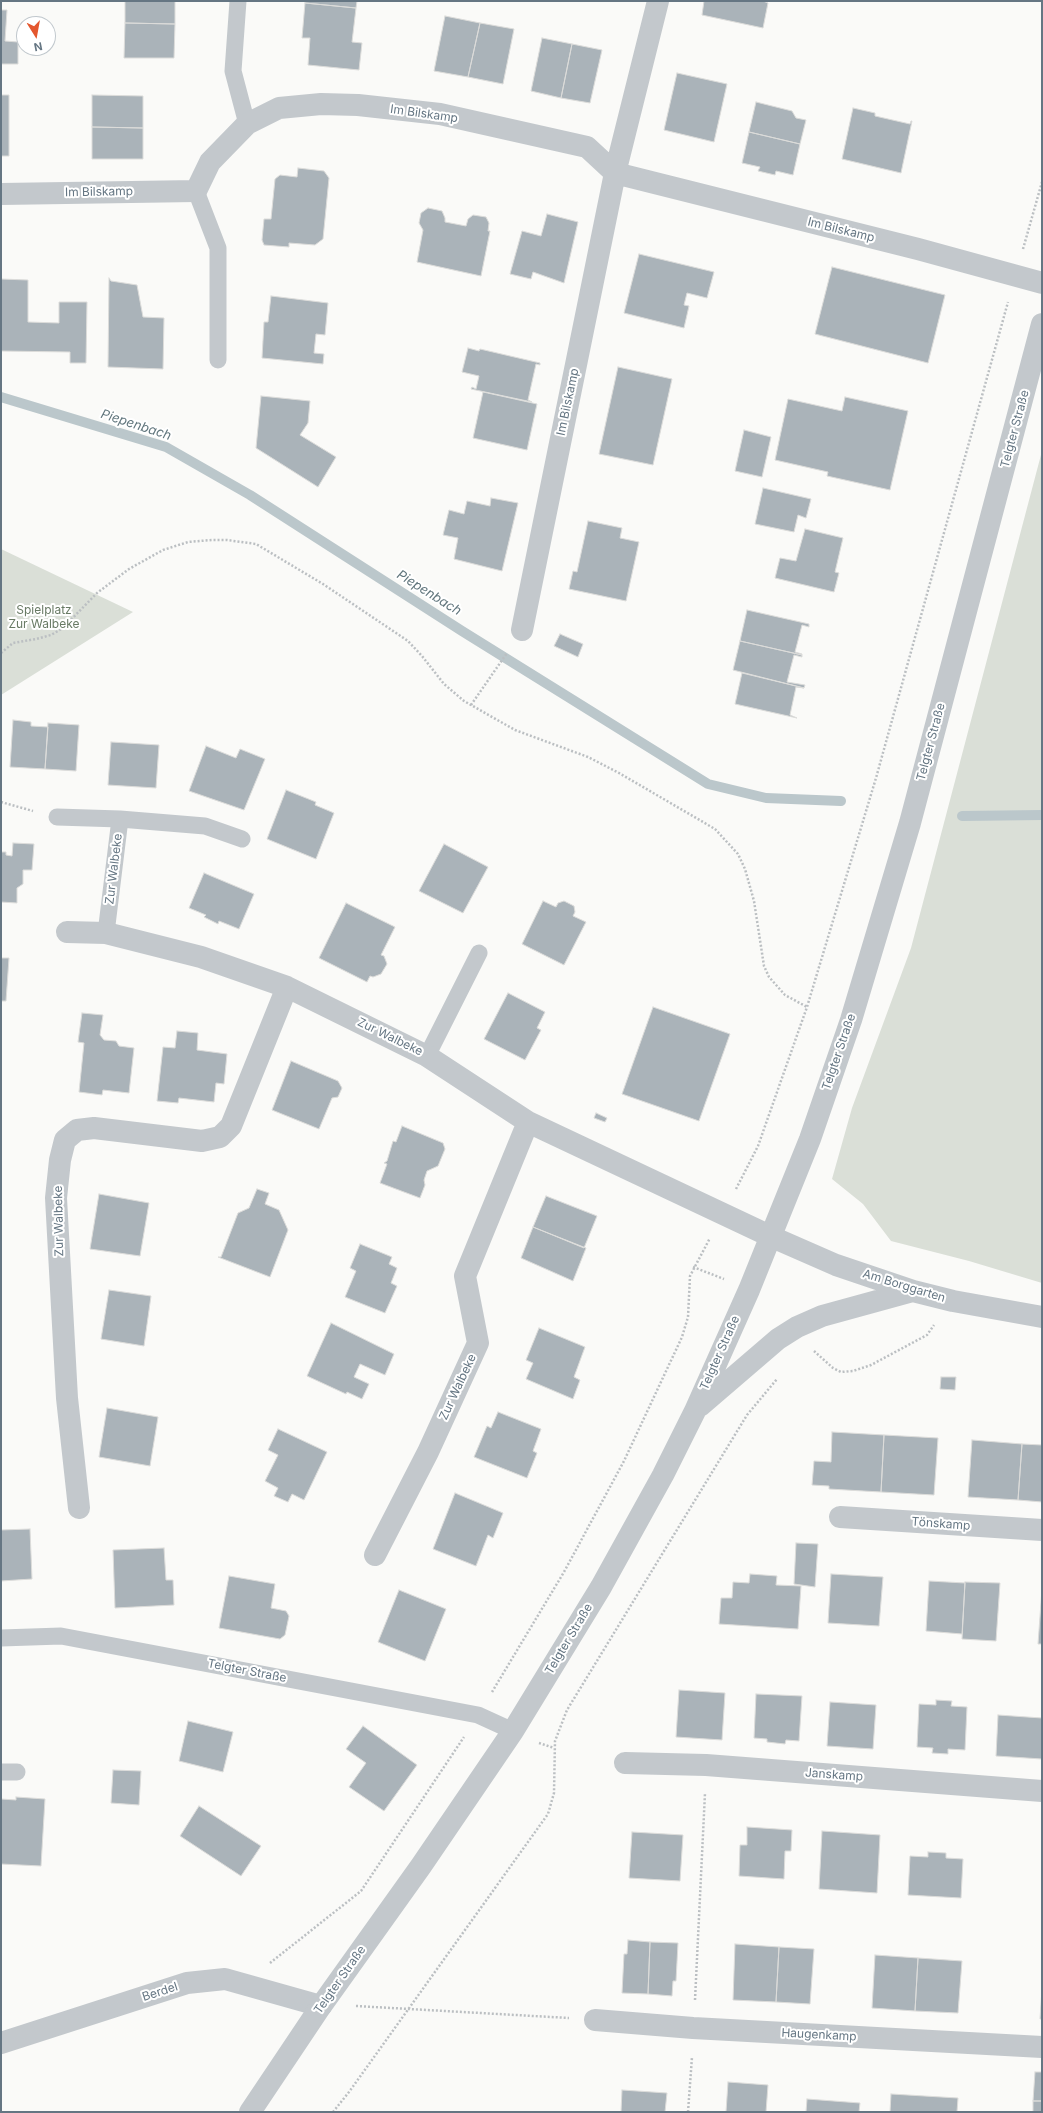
<!DOCTYPE html>
<html>
<head>
<meta charset="utf-8">
<style>
	body { margin:0 }
	#map { position:relative; width:1043px; height:2113px; overflow:hidden; background:#fafaf8; font-family:Inter,sans-serif }
	canvas { display:block }
	.frame { position:absolute; inset:0; border:2px solid #657683; pointer-events:none }
	.north { position:absolute; left:16px; top:16px; width:40px; height:40px; box-sizing:border-box; background:#fff; border:1px solid #c1c8cd; border-radius:50%; rotate:169deg; font-size:11px; font-weight:700; line-height:16px; text-align:center; color:#657683 }
	.north::after { content:''; display:block; margin:auto; width:14px; height:18px; background:#e4572e; clip-path:polygon(50% 0,100% 100%,50% 72%,0 100%) }
</style>
</head>
<body>
<div id="map">
<canvas width="1043" height="2113"></canvas>
<div class="frame"></div>
<div class="north">N</div>
</div>
<script>
const g = document.querySelector('canvas').getContext('2d');
g.lineJoin = 'round';
function fill(path, color) {
  g.fillStyle = color;
  g.fill(path, 'evenodd');
}
function shape(rows) {
  const path = new Path2D();
  for (const r of rows) {
    path.moveTo(r[0], r[1]);
    for (let i = 2; i < r.length; i += 2) path.lineTo(r[i], r[i + 1]);
  }
  return path;
}
function stroke(path, color, width, dash) {
  g.strokeStyle = color;
  g.lineWidth = width;
  g.lineCap = dash ? 'butt' : 'round';
  g.setLineDash(dash || []);
  g.stroke(path);
}
function write(font, color, halo, rows, align = 'center') {
  g.font = font + ' Inter,sans-serif';
  g.lineWidth = 4;
  g.setLineDash([]);
  g.textBaseline = 'middle';
  g.strokeStyle = halo;
  g.fillStyle = color;
  for (const [text, x, y, turn = 0] of rows) {
    g.save();
    g.translate(x, y);
    g.rotate((+turn || 0) * Math.PI / 180);
    g.textAlign = isNaN(turn) ? turn : align;
    if (halo) g.strokeText(text, 0, 0);
    g.fillText(text, 0, 0);
    g.restore();
  }
}
const green = shape([
	[1042,451,1042,1283,969,1261,891,1241,863,1204,832,1179,852,1108,911,948],
	[1,549,133,612,1,695]
]);
const stream = shape([
	[1,397,166,447,250,495,462,631,708,784,766,798,841,801],
	[962,816,1042,815]
]);
const building = shape([
	[125,1,175,1,175,24,125,23,125,1],
	[305,1,357,1,356,8,305,3,305,1],
	[704,1,763,1,768,3,763,28,702,15,704,1],
	[305,3,356,8,352,42,362,43,359,70,308,65,310,38,302,38,305,3],
	[1,10,7,10,5,41,18,42,18,64,1,64,1,10],
	[445,16,480,23,468,77,434,71,445,16],
	[125,23,175,24,174,58,124,58,125,23],
	[480,23,514,29,503,84,468,77,480,23],
	[542,38,572,44,561,98,531,91,542,38],
	[572,44,602,50,590,103,561,98,572,44],
	[677,73,727,84,714,142,664,130,677,73],
	[1,95,9,95,9,156,1,156,1,95],
	[92,95,143,96,143,128,92,127,92,95],
	[756,102,792,111,796,118,806,120,800,144,749,132,756,102],
	[853,108,875,113,875,116,910,124,911,121,912,121,901,173,842,159,853,108],
	[92,127,143,128,143,159,92,159,92,127],
	[749,132,800,144,793,175,776,171,775,175,758,171,760,167,742,163,749,132],
	[298,168,324,171,329,178,323,239,315,245,289,243,289,247,264,245,262,240,264,219,271,219,275,179,280,175,297,177,298,168],
	[428,208,442,211,445,218,445,222,466,226,468,219,473,215,486,217,489,223,488,231,490,231,481,276,417,262,423,230,419,223,421,213,428,208],
	[547,214,578,222,564,283,533,272,531,279,510,274,522,231,541,236,547,214],
	[639,254,714,272,707,298,687,293,684,305,689,306,684,328,624,313,639,254],
	[832,267,945,295,928,363,815,334,832,267],
	[109,278,111,281,137,285,143,317,164,318,163,369,108,367,109,278],
	[1,279,28,280,28,322,59,323,59,302,87,302,86,363,70,363,70,352,1,351,1,279],
	[271,296,328,303,325,335,316,334,314,353,324,354,323,364,262,358,264,322,268,322,271,296],
	[468,348,479,351,480,349,540,363,540,365,536,364,528,400,532,402,471,389,472,387,476,389,479,376,462,372,468,348],
	[618,367,672,379,653,465,599,454,618,367],
	[483,392,537,404,527,450,473,438,483,392],
	[261,396,310,401,308,423,300,435,336,457,318,487,256,448,261,396],
	[845,397,908,411,890,490,827,476,828,472,775,460,788,399,842,411,845,397],
	[744,430,771,437,762,477,735,471,744,430],
	[763,488,811,499,806,518,798,515,794,532,755,524,763,488],
	[491,498,518,503,502,571,454,559,458,538,443,535,449,510,464,514,467,501,490,506,491,498],
	[588,521,622,528,620,538,639,542,626,601,569,589,573,571,577,572,588,521],
	[805,529,843,538,835,572,839,573,834,592,775,578,780,558,796,561,805,529],
	[747,610,809,624,809,627,802,625,795,652,802,654,802,655,740,641,747,610],
	[560,634,583,644,578,657,554,646,560,634],
	[740,641,802,655,802,657,794,655,787,682,805,685,804,688,733,670,740,641],
	[742,673,804,688,796,687,790,715,797,718,735,704,742,673],
	[13,720,31,722,31,726,48,727,45,769,10,767,13,720],
	[48,723,79,725,76,771,45,769,48,723],
	[111,742,159,745,156,788,108,785,111,742],
	[206,746,236,758,240,749,265,759,244,810,189,791,206,746],
	[286,790,316,802,315,805,334,813,316,859,267,839,286,790],
	[13,843,34,844,32,870,23,870,23,884,17,888,17,903,1,902,1,852,6,852,6,855,12,856,13,843],
	[444,844,488,867,463,913,419,891,444,844],
	[204,873,254,894,239,929,219,921,218,924,204,917,206,915,189,908,204,873],
	[543,901,556,907,558,903,564,901,574,906,575,912,573,916,586,922,564,965,522,944,543,901],
	[346,903,395,927,381,955,384,956,387,964,381,974,373,977,370,976,367,982,319,958,346,903],
	[1,958,9,958,6,1001,1,1001,1,958],
	[508,993,545,1012,537,1028,541,1030,525,1060,484,1039,508,993],
	[653,1007,730,1034,699,1121,622,1094,653,1007],
	[82,1013,103,1015,100,1035,104,1040,116,1041,119,1046,134,1048,129,1093,103,1090,102,1095,79,1092,84,1043,78,1042,82,1013],
	[177,1031,198,1033,197,1050,227,1054,224,1084,216,1083,214,1102,179,1098,178,1103,157,1101,163,1047,175,1048,177,1031],
	[291,1061,338,1081,342,1088,338,1097,332,1098,319,1129,272,1110,291,1061],
	[596,1113,607,1118,605,1122,594,1118,596,1113],
	[402,1126,443,1143,445,1149,438,1166,427,1171,424,1180,425,1185,420,1198,380,1183,387,1164,384,1163,387,1161,393,1141,396,1142,402,1126],
	[257,1189,269,1193,265,1204,279,1210,288,1230,270,1277,218,1257,221,1257,238,1213,249,1208,257,1189],
	[99,1194,149,1203,140,1256,90,1249,99,1194],
	[546,1196,597,1216,584,1248,533,1227,546,1196],
	[533,1227,586,1248,573,1281,521,1258,533,1227],
	[360,1244,392,1257,389,1264,397,1268,391,1283,397,1286,385,1313,345,1297,356,1271,350,1268,360,1244],
	[109,1290,151,1296,144,1346,101,1339,109,1290],
	[331,1323,394,1354,385,1375,360,1364,354,1377,369,1384,362,1399,347,1392,346,1394,307,1376,331,1323],
	[539,1328,585,1347,574,1377,580,1380,573,1399,526,1379,533,1363,526,1360,539,1328],
	[941,1377,956,1377,955,1390,940,1389,941,1377],
	[107,1408,158,1417,150,1466,99,1457,107,1408],
	[498,1412,541,1429,533,1451,537,1453,527,1478,474,1457,487,1426,491,1428,498,1412],
	[278,1429,327,1452,304,1500,292,1494,288,1502,274,1496,278,1488,265,1481,278,1455,268,1450,278,1429],
	[832,1432,884,1435,881,1492,829,1489,829,1486,812,1485,814,1461,831,1462,832,1432],
	[884,1435,938,1438,934,1495,881,1492,884,1435],
	[972,1440,1022,1444,1018,1500,968,1497,972,1440],
	[1022,1444,1042,1445,1042,1502,1018,1500,1022,1444],
	[455,1493,503,1513,493,1538,488,1535,476,1566,433,1549,455,1493],
	[30,1529,32,1579,1,1581,1,1530,30,1529],
	[796,1543,818,1544,815,1587,794,1584,796,1543],
	[164,1548,166,1580,173,1580,174,1605,115,1608,113,1550,164,1548],
	[750,1574,777,1576,776,1585,801,1586,798,1629,719,1624,721,1598,732,1598,733,1582,749,1583,750,1574],
	[831,1574,883,1577,879,1626,828,1623,831,1574],
	[229,1576,275,1584,271,1608,286,1611,289,1616,285,1635,280,1639,219,1628,229,1576],
	[929,1581,965,1583,962,1634,926,1631,929,1581],
	[965,1582,1000,1583,996,1641,962,1639,965,1582],
	[1042,1589,1042,1644,1038,1644,1042,1589],
	[399,1590,446,1609,425,1661,378,1642,399,1590],
	[679,1690,725,1693,722,1740,676,1737,679,1690],
	[756,1694,802,1696,799,1741,786,1740,785,1744,767,1742,767,1739,754,1738,756,1694],
	[936,1700,952,1701,951,1706,967,1707,965,1750,948,1749,948,1754,932,1753,933,1748,917,1747,919,1704,936,1705,936,1700],
	[830,1702,876,1705,873,1749,827,1746,830,1702],
	[998,1715,1042,1718,1042,1759,996,1756,998,1715],
	[188,1721,233,1732,223,1772,179,1761,188,1721],
	[363,1726,417,1765,384,1811,349,1787,366,1763,346,1749,363,1726],
	[113,1770,141,1771,139,1805,111,1803,113,1770],
	[16,1797,45,1799,41,1866,1,1864,1,1799,16,1800,16,1797],
	[199,1806,261,1846,241,1876,180,1836,199,1806],
	[747,1827,792,1830,791,1851,785,1851,784,1879,739,1876,740,1845,747,1845,747,1827],
	[822,1831,880,1835,877,1893,819,1889,822,1831],
	[632,1832,683,1835,680,1881,629,1878,632,1832],
	[928,1852,946,1853,946,1858,963,1859,961,1898,908,1895,910,1856,928,1857,928,1852],
	[628,1940,650,1942,648,1994,622,1993,624,1954,627,1954,628,1940],
	[650,1942,678,1943,676,1981,673,1981,672,1996,648,1994,650,1942],
	[735,1944,779,1947,776,2002,733,2000,735,1944],
	[779,1947,814,1949,810,2004,776,2002,779,1947],
	[875,1955,918,1958,915,2011,872,2008,875,1955],
	[918,1958,962,1961,958,2013,915,2011,918,1958],
	[1042,1989,1042,2019,1040,2019,1042,1989],
	[1035,2072,1042,2072,1042,2101,1033,2101,1035,2072],
	[728,2082,768,2085,766,2112,726,2112,728,2082],
	[622,2090,667,2093,665,2112,621,2112,622,2090],
	[891,2094,958,2098,957,2112,890,2112,891,2094],
	[807,2099,860,2103,859,2112,806,2112,807,2099],
	[1033,2101,1042,2101,1042,2112,1033,2112,1033,2101]
]);
const path = shape([
	[1023,249,1042,182],
	[1,653,13,643,36,639,51,635,63,628,97,593,129,569,163,550,188,542,212,540,227,540,256,544,323,584,408,641,422,656,444,684,464,701,515,730,588,757,619,773,715,829,738,854,745,869,754,901,764,966,769,977,785,995,807,1007],
	[471,705,507,653],
	[1,802,33,811],
	[736,1189,758,1146,807,1007,876,778,1008,302],
	[693,1267,724,1279],
	[814,1351,833,1368,841,1372,853,1371,871,1365,927,1335,934,1325],
	[492,1692,564,1572,624,1461,682,1337,688,1317,690,1276,710,1238],
	[539,1743,554,1748],
	[270,1963,361,1891,464,1737],
	[695,2000,705,1793],
	[356,2006,569,2018],
	[333,2112,349,2092,548,1814,554,1793,555,1741,567,1710,747,1415,777,1379],
	[688,2112,692,2057]
]);
const service = shape([
	[238,1,233,71,247,124],
	[196,191,218,248,218,360],
	[57,817,120,819,106,933],
	[120,819,205,826,242,839],
	[427,1056,479,953],
	[1,1638,61,1636,478,1715,513,1731],
	[1,1772,17,1772]
]);
const minor = shape([
	[1,194,196,191,210,162,247,124,279,108,321,104,358,105,440,114,587,147,615,173,918,249,1042,283],
	[522,630,615,173,658,1],
	[67,932,106,933,201,957,287,987,427,1056,528,1122,772,1237],
	[79,1508,67,1398,56,1198,60,1160,65,1140,77,1130,94,1128,202,1141,220,1137,231,1126,287,987],
	[840,1517,1042,1530],
	[375,1555,428,1452,478,1343,465,1276,528,1122],
	[625,1763,706,1765,1042,1791],
	[595,2020,693,2028,1042,2047],
	[1,2043,187,1983,225,1979,321,2006]
]);
const tertiary = shape([
	[772,1237,836,1265,913,1291,953,1301,1042,1317],
	[700,1406,778,1339,797,1327,822,1316,913,1291],
	[250,2112,321,2006,421,1866,513,1731,601,1587,663,1475,695,1411,749,1290,810,1139,851,1020,910,823,1042,324]
]);
const streetNames = [
	["Im Bilskamp",424,114,8],
	["Im Bilskamp",99,192,-1],
	["Im Bilskamp",841,230,14],
	["Im Bilskamp",568,402,-78],
	["Telgter Straße",1015,429,-75],
	["Telgter Straße",931,742,-75],
	["Zur Walbeke",114,869,-83],
	["Zur Walbeke",390,1037,26],
	["Telgter Straße",839,1052,-71],
	["Zur Walbeke",59,1221,-91],
	["Am Borggarten",904,1286,17],
	["Telgter Straße",720,1353,-66],
	["Zur Walbeke",458,1387,-65],
	["Tönskamp",941,1524,4],
	["Telgter Straße",569,1639,-59],
	["Telgter Straße",247,1671,11],
	["Janskamp",834,1775,4],
	["Telgter Straße",340,1980,-55],
	["Berdel",160,1992,-18],
	["Haugenkamp",819,2035,3]
];
const parkNames = [
	["Spielplatz",44,610],
	["Zur Walbeke",44,624]
];
const waterNames = [
	["Piepenbach",136,425,18],
	["Piepenbach",429,593,32]
];
fill(green, '#dadfd7');
stroke(stream, '#bbc7cb', 10);
fill(building, '#aab3b9');
stroke(building, '#dcdcda', 1);
stroke(path, '#bbbfc2', 2.5, [2, 2]);
stroke(service, '#c3c8cc', 17);
stroke(minor, '#c3c8cc', 22);
stroke(tertiary, '#c3c8cc', 22);
write('12px', '#657683', '#fff', streetNames);
write('12px', '#687a64', '#fff', parkNames);
write('italic 13px', '#60757c', '#fff', waterNames);
</script>
</body>
</html>
